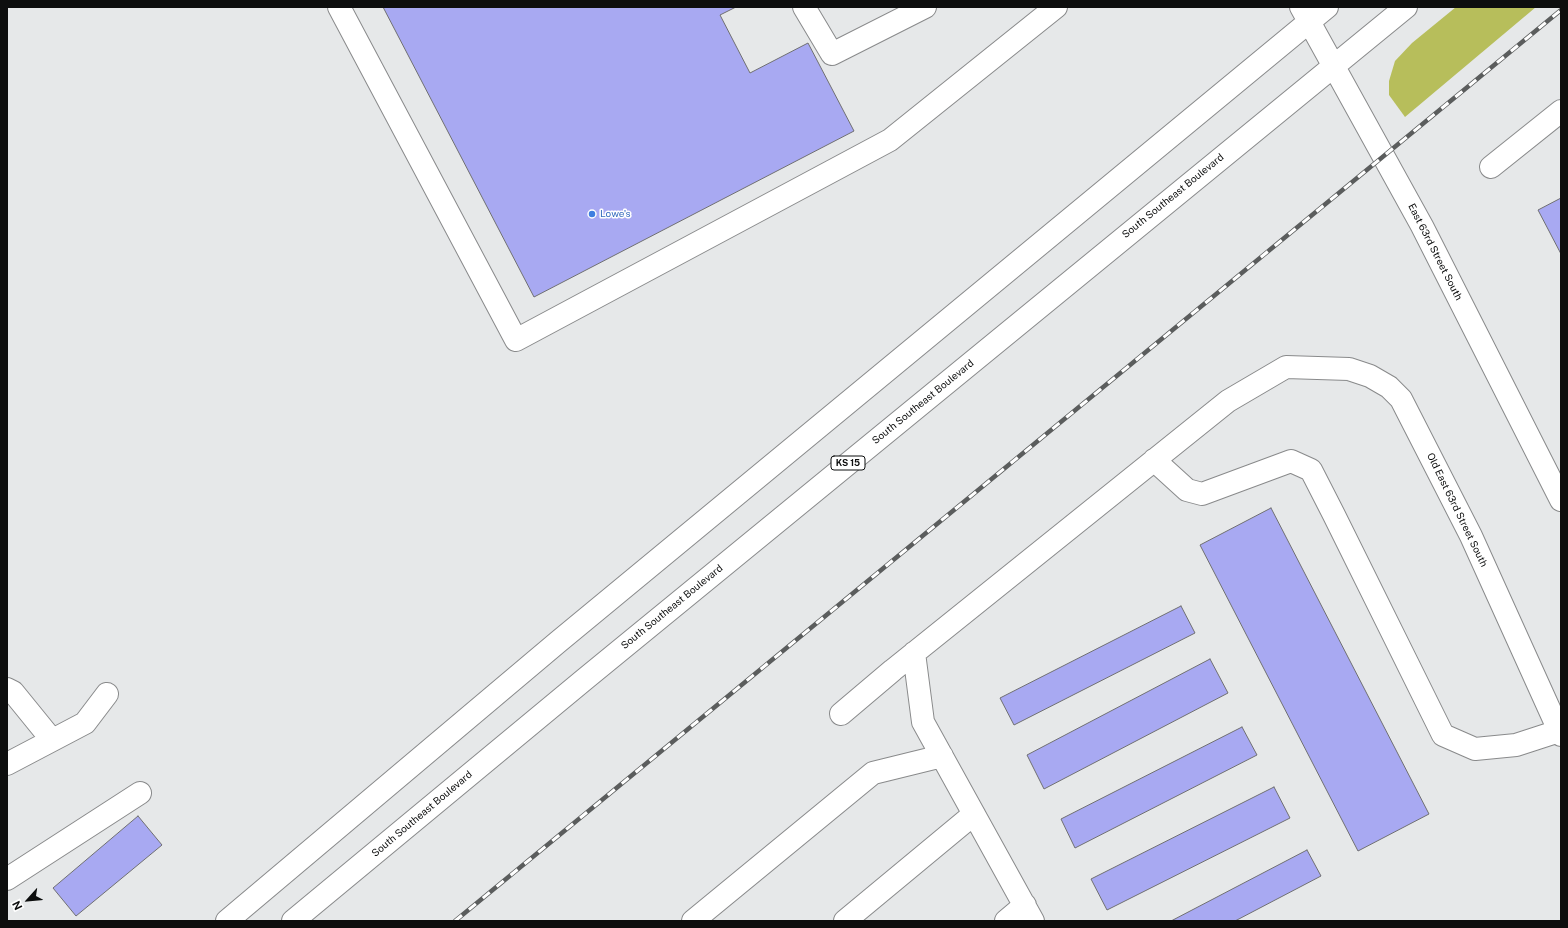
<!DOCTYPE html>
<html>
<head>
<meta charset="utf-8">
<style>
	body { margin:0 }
	#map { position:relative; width:1568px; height:928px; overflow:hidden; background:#e6e8e9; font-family:"Public Sans",sans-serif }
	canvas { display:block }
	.frame { position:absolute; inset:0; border:8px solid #0d0e0e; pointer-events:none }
	.north { position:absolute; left:8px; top:880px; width:40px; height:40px; -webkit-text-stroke:3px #fff; paint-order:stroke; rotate:243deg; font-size:11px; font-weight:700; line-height:16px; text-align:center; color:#0d0e0e }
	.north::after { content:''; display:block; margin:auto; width:14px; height:18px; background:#0d0e0e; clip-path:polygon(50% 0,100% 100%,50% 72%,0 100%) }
</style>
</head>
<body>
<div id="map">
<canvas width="1568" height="928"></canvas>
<div class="frame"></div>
<div class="north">N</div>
</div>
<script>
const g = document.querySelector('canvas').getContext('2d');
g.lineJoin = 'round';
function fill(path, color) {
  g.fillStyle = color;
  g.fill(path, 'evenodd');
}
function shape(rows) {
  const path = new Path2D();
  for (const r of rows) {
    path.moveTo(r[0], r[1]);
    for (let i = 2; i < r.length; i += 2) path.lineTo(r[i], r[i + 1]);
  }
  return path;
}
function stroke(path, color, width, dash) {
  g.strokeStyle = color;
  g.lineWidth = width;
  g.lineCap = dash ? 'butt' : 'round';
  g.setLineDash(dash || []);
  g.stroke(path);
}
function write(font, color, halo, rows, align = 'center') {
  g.font = font + ' "Public Sans",sans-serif';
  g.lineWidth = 3;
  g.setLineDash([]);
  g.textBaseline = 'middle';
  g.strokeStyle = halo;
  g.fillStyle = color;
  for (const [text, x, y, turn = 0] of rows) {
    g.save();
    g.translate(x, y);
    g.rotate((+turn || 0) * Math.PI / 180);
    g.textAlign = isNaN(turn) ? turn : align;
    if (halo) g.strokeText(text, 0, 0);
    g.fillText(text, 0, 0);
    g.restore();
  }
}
const green = shape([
	[1456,7,1536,7,1405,117,1389,95,1389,81,1395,61,1412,43]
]);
const building = shape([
	[383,7,736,7,720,15,750,73,808,43,854,131,534,297,383,7],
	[1561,198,1561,254,1538,210,1561,198],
	[1271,508,1429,814,1358,851,1200,545,1271,508],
	[1181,606,1195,633,1014,725,1000,698,1181,606],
	[1210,659,1228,693,1044,789,1027,755,1210,659],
	[1242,727,1257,755,1075,848,1061,819,1242,727],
	[1274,787,1290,818,1107,910,1091,879,1274,787],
	[138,816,162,845,76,916,53,888,138,816],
	[1307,850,1321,876,1235,921,1171,921,1307,850]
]);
const minor = shape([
	[339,7,516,340,890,140,1056,7],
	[804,7,832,54,925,7],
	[1491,167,1561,111],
	[1154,460,1187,490,1202,494,1291,461,1311,470,1334,515,1443,735,1475,749,1516,745,1559,731],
	[914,653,923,722,1033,921],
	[7,689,13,692,52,740],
	[841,714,893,670,1228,401,1286,367,1349,369,1370,376,1389,387,1401,399,1471,536,1561,735],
	[7,764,85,723,107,694],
	[7,879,140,793],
	[693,921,873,773,942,756],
	[845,921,974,814],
	[1006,921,1025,905]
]);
const major = shape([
	[1301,7,1422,226,1561,500],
	[227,921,558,642,1327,7],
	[293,921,585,679,1406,7]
]);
const rail = shape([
	[455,921,1561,10]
]);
const markers = [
	[592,214,4,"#3f7fe0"]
];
const shields = [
	[848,463,34]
];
const shieldNames = [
	["KS 15",848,463]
];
const streetNames = [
	["South Southeast Boulevard",1173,196,-39],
	["East 63rd Street South",1435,252,63],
	["South Southeast Boulevard",923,402,-39],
	["Old East 63rd Street South",1457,510,64],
	["South Southeast Boulevard",672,607,-39],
	["South Southeast Boulevard",422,814,-40]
];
const shopNames = [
	["Lowe's",600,214]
];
fill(green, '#b7be5b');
fill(building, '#a8a9f2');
stroke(building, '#6f6f71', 1);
stroke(minor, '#898a8b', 24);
stroke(major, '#898a8b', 24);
stroke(minor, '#fff', 22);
stroke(major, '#fff', 22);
stroke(rail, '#5b5d5d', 4.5);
stroke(rail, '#fff', 3, [9]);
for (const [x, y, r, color] of markers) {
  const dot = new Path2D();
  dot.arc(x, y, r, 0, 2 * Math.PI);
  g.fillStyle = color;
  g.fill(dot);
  stroke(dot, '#fff', 1.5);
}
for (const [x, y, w] of shields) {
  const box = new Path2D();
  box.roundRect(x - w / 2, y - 7, w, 14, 3);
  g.fillStyle = '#fff';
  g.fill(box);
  stroke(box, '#0d0e0e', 1);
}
write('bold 9px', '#0d0e0e', null, shieldNames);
write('10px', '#0d0e0e', '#fff', streetNames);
write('10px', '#366cbe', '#fff', shopNames, 'left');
</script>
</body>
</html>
